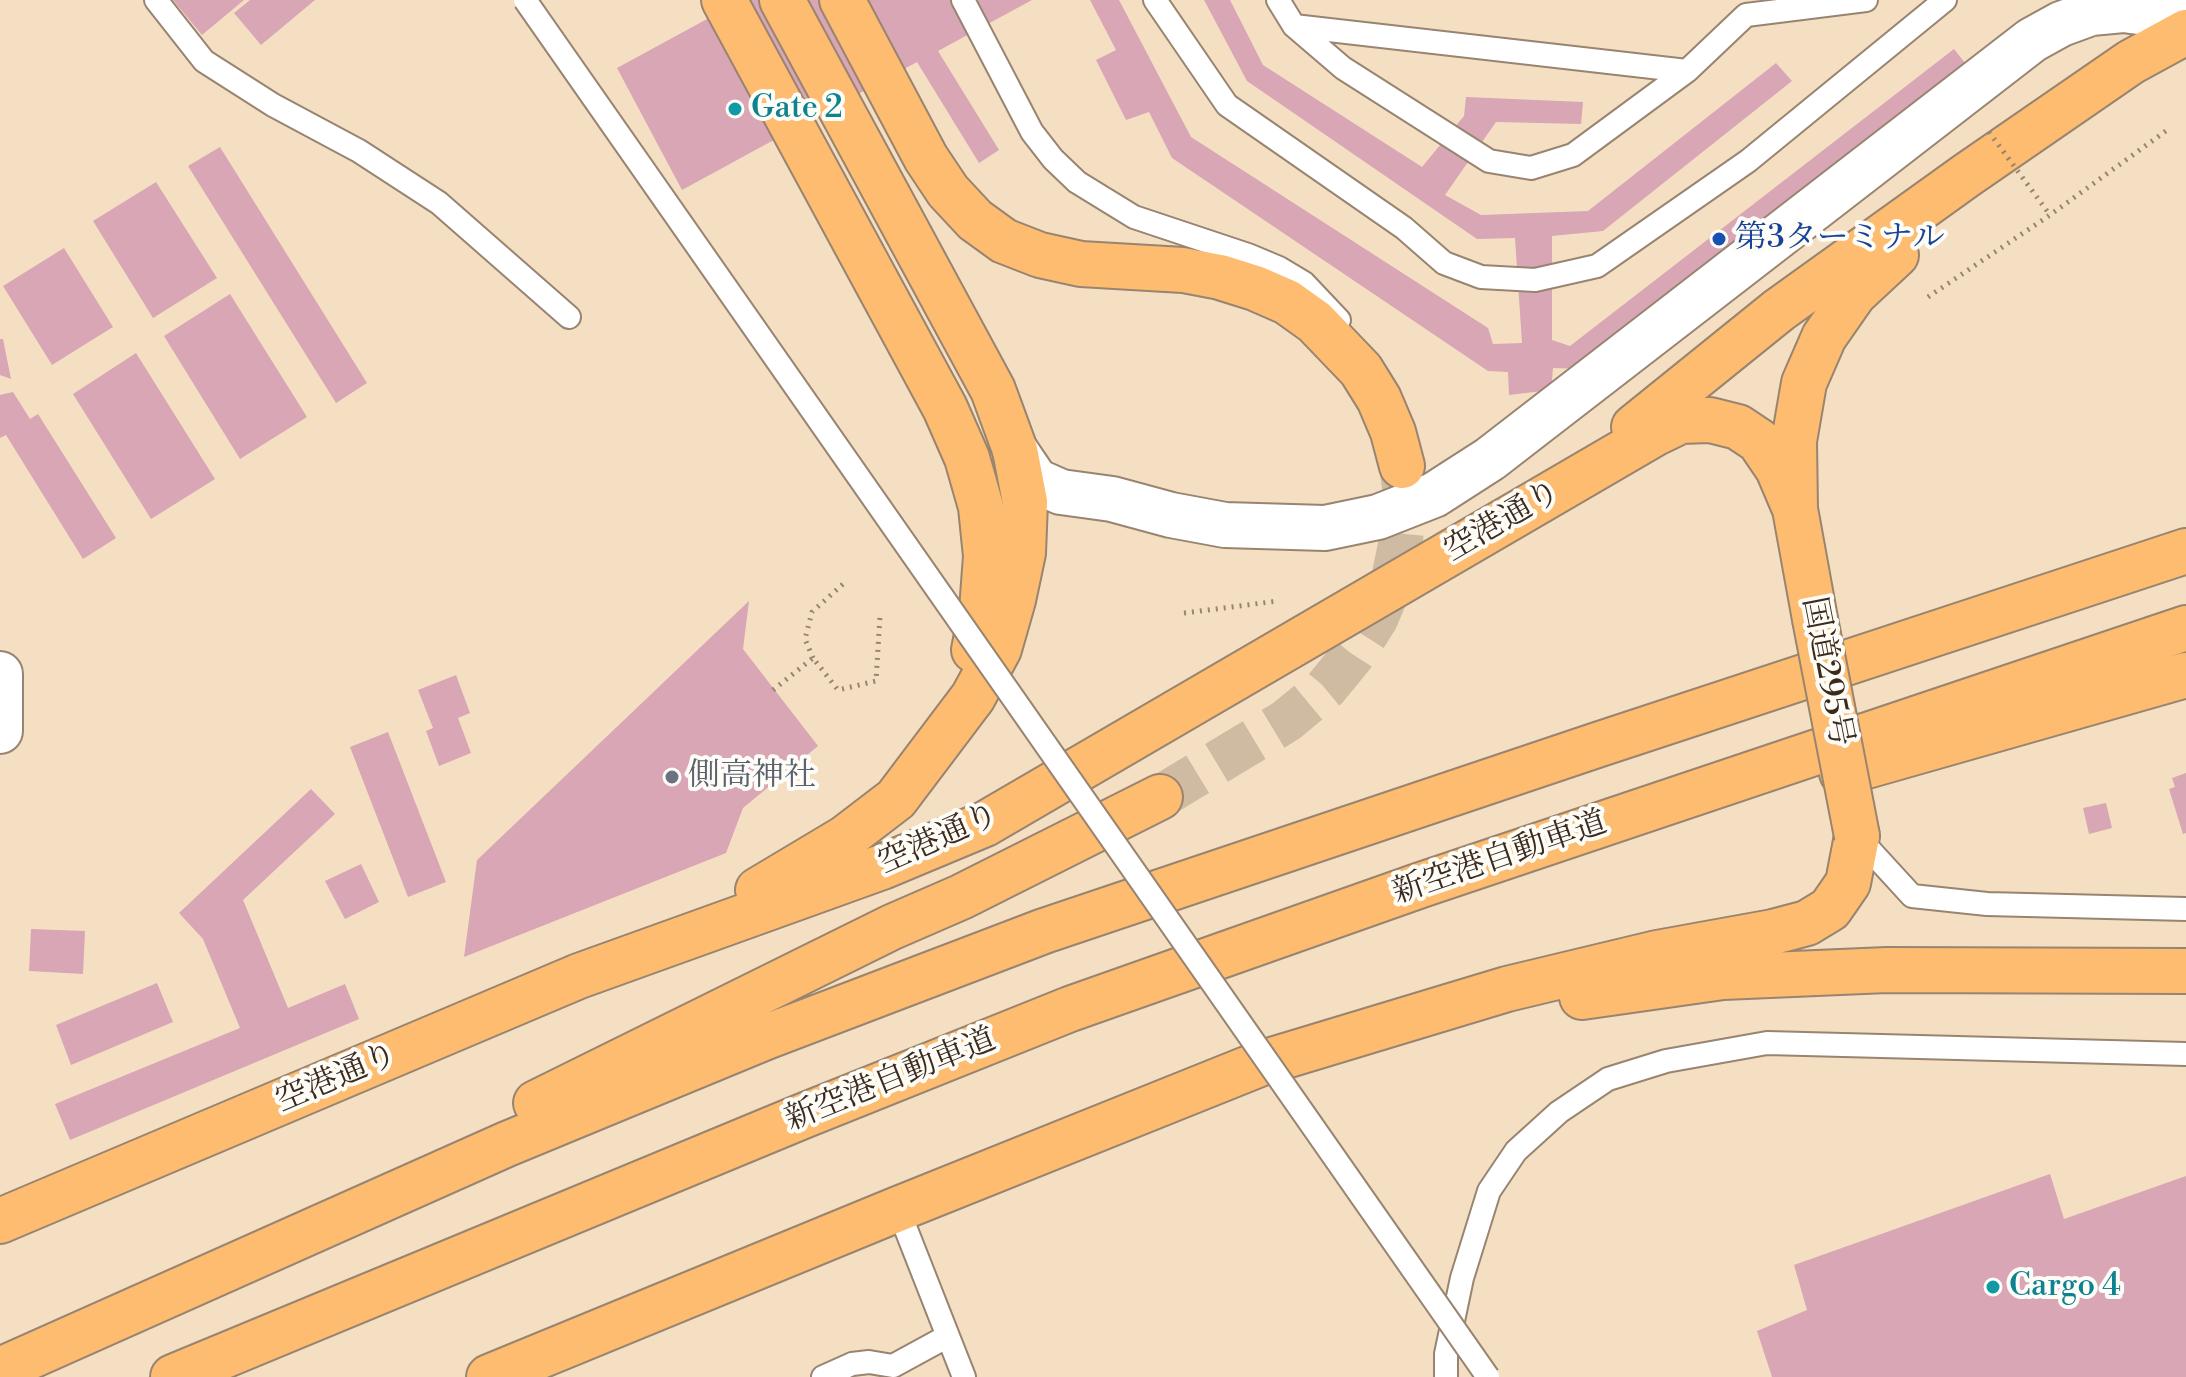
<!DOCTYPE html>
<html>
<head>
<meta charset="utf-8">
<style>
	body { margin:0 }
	canvas { display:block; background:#f4dfc3 }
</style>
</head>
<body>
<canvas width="2186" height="1377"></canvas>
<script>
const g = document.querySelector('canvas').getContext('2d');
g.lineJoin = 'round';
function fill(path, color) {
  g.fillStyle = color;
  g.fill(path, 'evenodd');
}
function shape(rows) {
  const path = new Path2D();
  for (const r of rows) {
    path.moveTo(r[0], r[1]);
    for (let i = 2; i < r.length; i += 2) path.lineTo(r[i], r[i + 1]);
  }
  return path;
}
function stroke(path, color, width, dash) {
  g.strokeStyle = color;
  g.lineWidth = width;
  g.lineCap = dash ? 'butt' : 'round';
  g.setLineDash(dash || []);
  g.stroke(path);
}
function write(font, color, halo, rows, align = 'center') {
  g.font = font + ' "Libre Bodoni","Noto Serif JP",serif';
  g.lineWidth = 8;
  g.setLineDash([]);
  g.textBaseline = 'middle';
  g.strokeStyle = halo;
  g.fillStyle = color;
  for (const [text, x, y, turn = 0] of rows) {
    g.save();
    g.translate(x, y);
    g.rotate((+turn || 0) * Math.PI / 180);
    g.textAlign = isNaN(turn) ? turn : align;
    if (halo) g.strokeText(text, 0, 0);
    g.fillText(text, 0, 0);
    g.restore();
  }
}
const building = shape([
	[173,0,244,0,202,35],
	[250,0,315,0,261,45,234,13],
	[742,0,1032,0,938,51,999,150,979,163,917,62,682,190,617,68],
	[1090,0,1119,0,1191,137,1488,328,1493,344,1522,343,1515,238,1477,239,1247,81,1204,0,1230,0,1263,65,1422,167,1464,116,1466,97,1583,102,1581,124,1496,122,1445,195,1481,215,1588,211,1776,63,1792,81,1603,231,1552,236,1552,340,1570,346,1954,49,1969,68,1585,369,1553,368,1551,390,1509,395,1508,372,1488,371,1172,158,1149,112,1126,120,1096,60,1116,50],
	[220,147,367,383,336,403,188,166],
	[156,182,217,278,153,318,93,221],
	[64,248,113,327,52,365,3,286],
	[230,294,307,417,240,459,164,336],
	[0,339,3,339,11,379,0,375],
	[136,353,215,479,151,519,73,394],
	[13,392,30,419,38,414,116,538,83,559,6,435,0,438,0,395],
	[749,601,743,649,818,746,743,808,726,853,464,957,477,860],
	[456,675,470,713,458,718,471,753,439,766,426,731,433,728,418,690],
	[388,732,446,882,408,897,350,747],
	[2186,773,2186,833,2183,834,2169,789,2175,787,2172,778],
	[311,789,335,814,243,900,288,1008,345,984,359,1019,70,1140,55,1104,240,1028,203,939,179,913],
	[2106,803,2112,828,2089,834,2083,808],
	[361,864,379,902,345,919,325,881],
	[31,929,85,931,83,974,29,971],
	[157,983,173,1022,71,1065,56,1025],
	[2050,1174,2064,1219,2186,1176,2186,1377,1772,1377,1757,1331,1807,1310,1794,1265]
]);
const motorwayTunnel = shape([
	[1160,797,1286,721,1326,688,1353,655,1376,619,1393,579,1401,540,1405,498,1402,470]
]);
const path = shape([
	[1928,297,2050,215,2170,128],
	[1184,613,1278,601],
	[813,658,805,639,812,612,843,584],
	[773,690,813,658,838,690,876,681,880,616]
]);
const service = shape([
	[156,0,204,61,273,105,359,151,439,203,569,317],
	[963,0,1032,132,1053,159,1077,182,1134,217,1248,255,1279,268,1304,283,1339,320],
	[1155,0,1227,105,1404,228,1444,263,1481,277,1535,280,1597,266,1748,161,1945,0],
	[1278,0,1294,26,1343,68,1489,161,1531,168,1573,155,1687,71,1746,15,1866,0],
	[1294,26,1687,71],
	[1857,836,1912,896,1987,904,2186,909],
	[898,1209,964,1377],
	[823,1377,852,1364,869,1362,893,1366,948,1336],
	[1446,1377,1446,1354,1462,1278,1489,1191,1516,1151,1559,1112,1608,1079,1666,1061,1767,1043,2186,1054]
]);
const tertiary = shape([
	[1015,450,1036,481,1061,492,1112,499,1171,515,1225,525,1325,528,1378,517,1434,495,1490,459,2032,40,2061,24,2091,13,2123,10,2186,18],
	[0,674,0,731]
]);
const trunk = shape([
	[724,0,945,408,967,458,981,507,986,556,982,610,974,650],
	[1634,427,1779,310,1967,175,2131,62,2186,32],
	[1815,619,1795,509,1794,441,1804,383,1824,337,1854,294,1896,255],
	[758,890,845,838,896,799,973,697,999,649,1013,600,1023,553,1025,502,1015,450,993,390,782,0],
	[1582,997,1723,977,1887,970,2186,971],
	[0,1221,579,976,882,867,985,824,1654,434,1681,421,1710,420,1738,427,1759,441,1778,469,1795,509],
	[489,1377,898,1209,1262,1063,1507,989,1657,953,1773,932,1807,923,1830,909,1848,883,1857,836]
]);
const motorway = shape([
	[842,0,926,158,948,191,975,220,1004,241,1040,255,1081,264,1183,270,1220,277,1255,288,1287,302,1315,322,1361,370,1379,399,1393,432,1402,466],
	[1842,773,2186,675],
	[536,1103,892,927,961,897,1160,797],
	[0,1370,507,1144,766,1037,1044,931,1597,745,2186,551],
	[173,1377,803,1116,1070,1009,1421,885,2186,628]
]);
const pathBridge = shape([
	[1989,132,2050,215]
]);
const serviceBridge = shape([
	[525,0,1488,1377]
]);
const trunkBridge = shape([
	[1815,619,1857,836]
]);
const markers = [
	[735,109,8,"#0f9aa8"],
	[1719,239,8,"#1a4fb4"],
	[672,777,8,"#6b7280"],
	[1993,1287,8,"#0f9aa8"]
];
const cultureNames = [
	["Gate 2",751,109],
	["Cargo 4",2009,1287]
];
const transitNames = [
	["第3ターミナル",1735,239]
];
const streetNames = [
	["空港通り",1503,522,-30],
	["国道295号",1826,672,79],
	["空港通り",939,840,-24],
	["新空港自動車道",1500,859,-19],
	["空港通り",337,1079,-23],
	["新空港自動車道",891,1081,-22]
];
const worshipNames = [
	["側高神社",688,777]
];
fill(building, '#d8a6b5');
stroke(motorwayTunnel, '#cfbba2', 44, [44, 22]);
stroke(service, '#988470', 26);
stroke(tertiary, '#988470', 48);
stroke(trunk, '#988470', 48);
stroke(motorway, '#988470', 48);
stroke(path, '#988470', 5, [2, 6]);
stroke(service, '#fff', 22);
stroke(tertiary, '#fff', 44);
stroke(trunk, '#fdbc6f', 44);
stroke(motorway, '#fdbc6f', 44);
stroke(serviceBridge, '#988470', 26, []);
stroke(trunkBridge, '#988470', 48, []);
stroke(pathBridge, '#988470', 5, [2, 6]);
stroke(serviceBridge, '#fff', 22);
stroke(trunkBridge, '#fdbc6f', 44);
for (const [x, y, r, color] of markers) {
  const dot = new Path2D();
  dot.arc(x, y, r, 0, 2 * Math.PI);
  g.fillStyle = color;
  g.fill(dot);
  stroke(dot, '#fdfcf7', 3);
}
write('32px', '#0d838f', '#fdfcf7', cultureNames, 'left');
write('32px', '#164399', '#fdfcf7', transitNames, 'left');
write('32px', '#3b2a1e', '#fdfcf7', streetNames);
write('32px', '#5b616d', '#fdfcf7', worshipNames, 'left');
</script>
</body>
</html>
